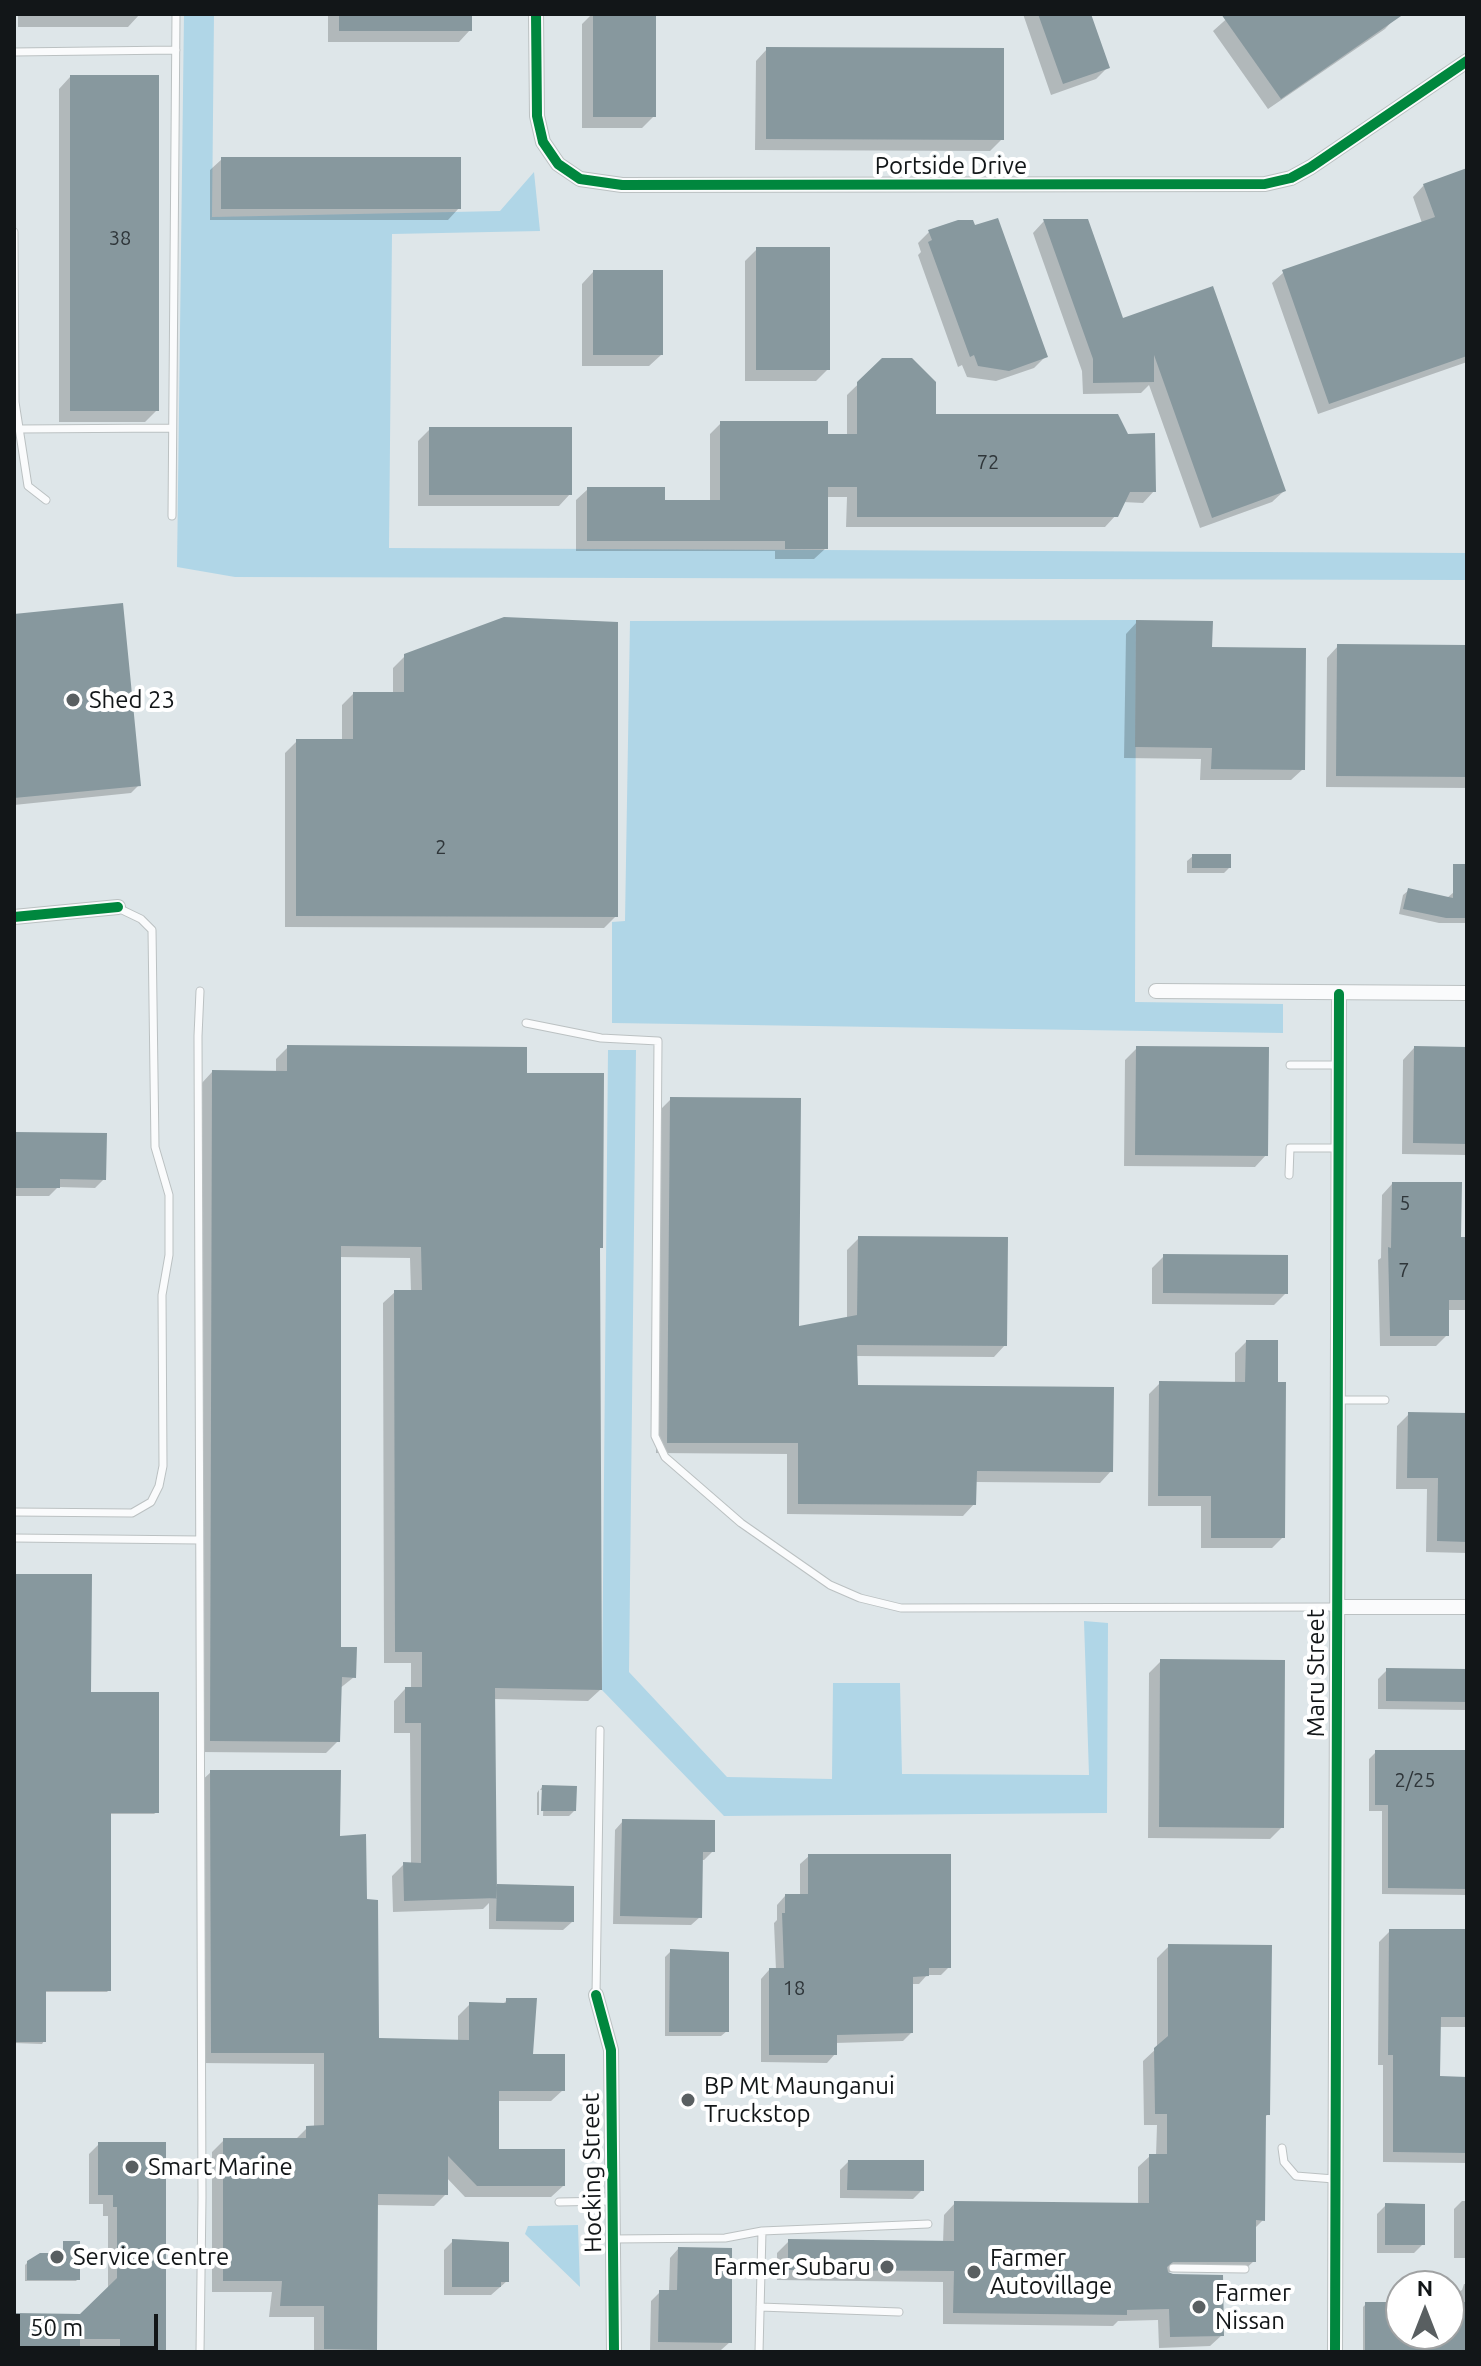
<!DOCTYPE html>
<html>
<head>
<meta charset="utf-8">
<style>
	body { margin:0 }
	#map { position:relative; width:1481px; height:2366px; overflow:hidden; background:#dee6e9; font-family:Ubuntu,sans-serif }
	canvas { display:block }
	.frame { position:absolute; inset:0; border:16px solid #121618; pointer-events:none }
	.north { position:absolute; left:1385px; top:2270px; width:80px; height:80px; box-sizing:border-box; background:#fff; border:2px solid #a0a2a3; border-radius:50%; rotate:0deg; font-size:22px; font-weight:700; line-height:32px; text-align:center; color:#121618 }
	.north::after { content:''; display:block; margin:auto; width:28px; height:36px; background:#595f61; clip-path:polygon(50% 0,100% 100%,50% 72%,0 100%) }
	.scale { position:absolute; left:16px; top:2314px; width:142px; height:36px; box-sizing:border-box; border:4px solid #121618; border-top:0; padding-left:10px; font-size:24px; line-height:28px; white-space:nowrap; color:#121618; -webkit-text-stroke:6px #fff; paint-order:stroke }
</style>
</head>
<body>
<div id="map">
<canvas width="1481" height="2366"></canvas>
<div class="frame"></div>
<div class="north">N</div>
<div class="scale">50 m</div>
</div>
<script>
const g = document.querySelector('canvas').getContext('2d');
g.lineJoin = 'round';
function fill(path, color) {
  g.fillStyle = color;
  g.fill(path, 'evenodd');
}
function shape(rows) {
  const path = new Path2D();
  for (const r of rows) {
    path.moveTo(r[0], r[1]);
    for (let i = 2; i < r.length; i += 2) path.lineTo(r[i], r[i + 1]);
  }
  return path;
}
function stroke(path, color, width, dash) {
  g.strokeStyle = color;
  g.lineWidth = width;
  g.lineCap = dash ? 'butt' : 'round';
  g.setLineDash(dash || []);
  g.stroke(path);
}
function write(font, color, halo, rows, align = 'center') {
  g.font = font + ' Ubuntu,sans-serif';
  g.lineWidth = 8;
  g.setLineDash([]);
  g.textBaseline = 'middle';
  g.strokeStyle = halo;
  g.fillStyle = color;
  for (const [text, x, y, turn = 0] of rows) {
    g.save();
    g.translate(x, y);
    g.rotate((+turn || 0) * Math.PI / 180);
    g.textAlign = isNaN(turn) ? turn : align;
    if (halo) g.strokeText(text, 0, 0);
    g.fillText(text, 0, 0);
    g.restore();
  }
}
const green = shape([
	[184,14,214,14,212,217,500,211,534,172,540,231,392,234,389,548,1467,553,1467,580,235,577,177,567],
	[1136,620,1135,1002,1283,1004,1283,1033,612,1023,612,922,625,921,630,621],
	[608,1050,636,1050,629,1672,727,1777,832,1779,833,1683,900,1683,902,1774,1089,1775,1084,1621,1108,1623,1107,1813,724,1816,602,1690],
	[578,2225,580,2287,525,2234,528,2226]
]);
const shadow = shape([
	[18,14,139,14,139,15,128,27,18,27],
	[328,14,470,14,470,30,459,42,328,42],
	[592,14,654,14,654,116,642,128,582,128,582,24],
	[1023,14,1089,14,1108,67,1096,79,1051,95],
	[1232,14,1394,14,1396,17,1385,29,1268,109,1213,31],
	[767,49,1002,139,990,151,755,150,756,61],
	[70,77,157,410,145,422,59,422,59,89],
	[222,159,459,208,448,220,210,220,210,170],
	[1467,171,1467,362,1318,414,1272,283,1284,272,1422,223,1413,197,1424,185],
	[1044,221,1122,320,1284,491,1272,502,1200,528,1149,385,1141,393,1083,394,1082,371,1033,233],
	[929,232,1045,357,1034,368,996,381,967,377,962,365,958,367,918,255,921,252,918,243],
	[757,249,828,369,816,381,745,381,745,261],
	[593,272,661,355,649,366,582,366,582,284],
	[883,360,934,416,1154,491,1143,503,1123,502,1116,515,1105,527,846,527,847,497,826,497,826,548,814,559,775,559,775,551,576,551,576,500,588,489,663,502,710,502,710,434,721,423,826,436,847,436,847,395],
	[430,429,570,494,559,506,418,506,418,441],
	[14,616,139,785,131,793,14,805],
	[1137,622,1303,769,1291,780,1200,780,1201,759,1124,758,1126,634],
	[1338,646,1467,647,1467,788,1326,787,1327,658],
	[405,656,616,916,604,928,285,927,285,753,297,741,342,741,342,705,353,694,393,694,393,668],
	[1193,856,1229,868,1224,873,1187,873,1187,861],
	[1409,890,1447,898,1454,892,1467,892,1467,923,1439,923,1399,914,1403,895],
	[288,1047,525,1075,598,1250,600,1690,588,1701,493,1699,495,1890,498,1886,572,1922,563,1930,489,1929,489,1903,483,1909,393,1912,392,1876,404,1864,411,1865,410,1733,394,1733,394,1701,405,1689,411,1689,411,1663,384,1663,383,1303,395,1292,411,1292,410,1258,339,1257,339,1649,354,1677,339,1689,338,1741,326,1753,200,1752,201,1084,212,1072,276,1073,276,1059],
	[1137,1048,1266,1155,1255,1167,1124,1166,1125,1060],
	[1414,1048,1467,1049,1467,1155,1402,1154,1403,1060],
	[671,1099,797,1328,847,1319,847,1250,859,1238,1005,1345,994,1357,856,1356,856,1387,1111,1471,1100,1483,975,1482,974,1504,963,1516,787,1514,787,1454,656,1453,659,1111],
	[14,1134,104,1179,95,1188,58,1187,49,1196,14,1196],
	[1392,1184,1459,1239,1467,1239,1467,1310,1447,1310,1447,1335,1436,1346,1380,1346,1378,1260,1381,1258,1382,1195],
	[1164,1256,1286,1293,1274,1305,1152,1304,1152,1268],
	[1246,1342,1283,1537,1272,1548,1201,1548,1201,1506,1148,1506,1149,1394,1160,1383,1235,1384,1235,1353],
	[1409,1414,1467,1415,1467,1553,1426,1552,1427,1489,1396,1489,1397,1426],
	[14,1576,89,1694,157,1812,154,1814,109,1814,109,1990,107,1992,44,1992,44,2041,42,2044,14,2043],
	[1161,1661,1282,1827,1270,1839,1148,1838,1149,1673],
	[1387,1670,1467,1671,1467,1710,1378,1709,1378,1679],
	[1376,1752,1467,1752,1467,1895,1382,1894,1382,1811,1369,1811,1369,1759],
	[211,1772,337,1838,365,1901,377,2040,458,2042,458,2016,470,2004,502,2005,507,2000,531,2056,563,2090,551,2101,497,2101,497,2151,563,2186,551,2197,465,2197,446,2177,446,2194,434,2206,376,2205,375,2349,372,2352,314,2352,314,2317,269,2317,272,2292,212,2292,212,2152,224,2140,295,2140,307,2128,314,2128,314,2064,200,2063,199,1783],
	[542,1787,574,1811,569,1816,543,1816,544,1790,540,1790],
	[539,1790,539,1815,537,1815,537,1793],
	[623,1821,713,1851,704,1860,701,1860,700,1917,691,1925,613,1924,615,1830],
	[809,1856,949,1967,941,1975,927,1975,919,1984,911,1984,911,2033,903,2041,835,2043,835,2054,827,2063,761,2062,761,1979,769,1970,776,1970,774,1923,777,1920,777,1905,785,1896,800,1896,800,1864],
	[1390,1931,1467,1931,1467,2027,1438,2027,1438,2078,1467,2079,1467,2163,1383,2162,1383,2065,1378,2065,1379,1942],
	[1169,1946,1268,2114,1264,2118,1263,2220,1254,2229,1254,2261,1242,2272,1165,2272,1222,2335,1210,2346,1159,2348,1158,2320,1118,2321,1113,2326,943,2324,943,2282,777,2280,777,2253,789,2241,943,2243,944,2215,955,2203,1138,2205,1138,2167,1150,2156,1156,2156,1157,2125,1144,2125,1143,2061,1157,2048,1157,1958],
	[671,1951,727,2031,721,2036,665,2036,665,1957],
	[99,2144,164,2352,111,2352,111,2348,78,2348,78,2352,14,2352,14,2315,81,2316,108,2290,108,2216,103,2216,103,2204,89,2204,89,2154],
	[848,2162,922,2190,913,2199,840,2198,840,2170],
	[1462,2201,1467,2201,1467,2258,1454,2258,1454,2209],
	[1386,2205,1423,2244,1414,2253,1377,2253,1377,2214],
	[453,2241,507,2281,491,2295,444,2295,444,2250],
	[64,2243,78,2279,76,2281,25,2281,25,2265,28,2262,62,2255],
	[678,2249,730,2342,721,2350,650,2350,651,2301,660,2292,669,2292,670,2258],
	[1464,2284,1467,2284,1467,2352,1363,2352,1363,2307,1366,2304,1401,2304,1401,2334,1449,2334,1449,2304,1455,2304,1456,2293,1462,2290]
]);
const building = shape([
	[339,14,472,14,472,31,339,31],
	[593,14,656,14,656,117,593,117],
	[1038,14,1091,14,1110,68,1063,84],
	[1221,14,1404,14,1281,99],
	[766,47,1004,48,1004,140,766,139],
	[70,75,159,75,159,411,70,411],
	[221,157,461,157,461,209,221,209],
	[1467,168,1467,356,1329,404,1282,270,1435,217,1423,184],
	[998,218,1048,357,1009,371,978,366,974,355,970,357,928,242,932,240,928,230,958,220,973,220,975,225],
	[1043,219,1088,219,1123,318,1213,286,1286,491,1212,518,1154,355,1154,382,1093,383,1093,359],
	[756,247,830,247,830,370,756,370],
	[593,270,663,270,663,355,593,355],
	[882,358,912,358,936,382,936,414,1118,414,1128,434,1155,433,1156,492,1130,492,1118,517,857,517,857,487,828,487,828,549,785,549,785,541,587,541,587,487,665,487,665,500,720,500,720,421,828,421,828,434,857,434,857,382],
	[429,427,572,427,572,495,429,495],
	[123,603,141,786,14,798,14,614],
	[504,617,618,622,618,917,296,916,296,739,353,739,353,692,404,692,404,654],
	[1136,620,1213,621,1212,647,1306,648,1305,770,1211,769,1212,748,1135,747],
	[1337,644,1467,645,1467,777,1336,776],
	[1192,854,1231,854,1231,868,1192,868],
	[1453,864,1467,864,1467,918,1446,918,1403,909,1408,888,1453,898],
	[287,1045,527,1047,527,1073,604,1073,603,1248,600,1248,602,1690,495,1688,497,1898,404,1901,403,1862,421,1863,421,1723,405,1723,405,1687,422,1687,422,1652,395,1652,394,1290,422,1290,421,1247,341,1246,341,1647,357,1647,356,1678,342,1677,340,1742,210,1741,212,1070,287,1071],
	[1136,1046,1269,1047,1268,1156,1135,1155],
	[1414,1046,1467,1047,1467,1144,1413,1143],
	[670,1097,801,1098,799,1326,857,1315,858,1236,1008,1237,1007,1346,857,1345,858,1385,1114,1387,1113,1472,977,1471,976,1505,798,1504,798,1443,667,1443],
	[14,1132,107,1133,106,1180,60,1179,60,1188,14,1188],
	[1392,1182,1462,1182,1461,1237,1467,1237,1467,1300,1449,1300,1449,1336,1390,1336,1388,1247,1391,1248],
	[1163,1254,1288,1255,1288,1294,1163,1293],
	[1246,1340,1278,1340,1278,1382,1286,1382,1285,1538,1211,1538,1211,1496,1158,1496,1159,1381,1245,1382],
	[1408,1412,1467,1413,1467,1542,1437,1541,1438,1478,1407,1478],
	[14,1574,92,1574,91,1692,159,1692,159,1813,111,1813,111,1991,46,1991,46,2042,14,2042],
	[1160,1659,1285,1660,1284,1828,1159,1827],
	[1386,1668,1467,1669,1467,1702,1386,1701],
	[1375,1750,1467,1750,1467,1889,1388,1888,1388,1805,1375,1805],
	[210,1770,341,1770,340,1836,366,1834,367,1899,378,1900,379,2038,469,2040,469,2002,506,2003,506,1998,537,1998,533,2054,565,2054,565,2091,499,2091,499,2149,565,2149,565,2186,477,2186,448,2156,448,2195,378,2194,377,2350,324,2349,324,2306,280,2306,282,2281,223,2281,223,2138,306,2138,306,2126,324,2125,324,2053,211,2053],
	[542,1785,577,1786,576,1811,541,1811],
	[622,1819,715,1820,715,1852,703,1852,702,1918,620,1916],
	[808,1854,951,1854,951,1968,929,1968,929,1976,913,1977,913,2033,837,2035,837,2055,769,2055,769,1968,784,1968,782,1913,785,1913,785,1894,808,1894],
	[497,1884,574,1886,574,1922,496,1921],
	[1389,1929,1467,1929,1467,2017,1441,2017,1440,2076,1467,2077,1467,2153,1393,2152,1393,2055,1388,2055],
	[1168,1944,1272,1945,1270,2115,1266,2115,1265,2221,1256,2220,1256,2262,1173,2262,1167,2267,1168,2272,1173,2274,1223,2275,1224,2336,1170,2337,1169,2309,1127,2310,1127,2315,953,2313,954,2271,788,2270,788,2239,954,2241,954,2201,1149,2203,1149,2154,1167,2154,1167,2114,1155,2114,1154,2048,1168,2036],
	[670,1949,729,1952,729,2032,669,2032],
	[98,2142,166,2142,166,2352,120,2352,120,2339,80,2339,80,2352,14,2352,14,2313,80,2314,117,2278,117,2207,113,2207,113,2195,98,2195],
	[848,2160,924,2160,924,2191,847,2190],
	[1385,2203,1425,2204,1425,2245,1385,2245],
	[452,2239,509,2242,509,2282,501,2282,501,2287,452,2287],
	[63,2241,80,2241,80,2280,27,2280,27,2261,40,2253,63,2253],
	[678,2247,732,2248,732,2343,658,2342,659,2290,677,2290],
	[1365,2302,1401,2302,1401,2334,1449,2334,1449,2302,1467,2302,1467,2352,1365,2352]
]);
const service = shape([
	[14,52,176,50],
	[14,232,15,402,28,486,46,500],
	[19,429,171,428],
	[172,516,176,14],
	[200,991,198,1036,202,2197,200,2352],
	[526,1023,601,1038,658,1041,655,1436,665,1457,741,1523,830,1585,860,1598,901,1608,1336,1607],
	[1290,1065,1339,1065],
	[1289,1175,1290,1148,1338,1148],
	[1338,1400,1385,1400],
	[14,1512,132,1513,151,1502,159,1486,163,1466,162,1295,169,1255,169,1195,155,1147,152,930,141,919,118,908],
	[14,1538,199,1540],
	[596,1995,600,1730],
	[1282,2148,1284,2162,1296,2176,1334,2179],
	[559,2202,612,2201],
	[613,2239,725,2238,762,2231,928,2224],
	[1173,2268,1245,2269],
	[760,2307,899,2312],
	[759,2352,762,2231]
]);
const minor = shape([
	[536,14,537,116,543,142,558,164,580,179,622,185,1265,184,1291,178,1311,167,1467,61],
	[14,917,118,907],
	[1156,991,1467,993],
	[1336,1607,1467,1607],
	[596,1995,611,2050,614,2352],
	[1335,2352,1339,994]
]);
const cycleway = shape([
	[536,14,537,116,543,142,558,164,580,179,622,185,1265,184,1291,178,1311,167,1467,61],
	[14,917,118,907],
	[596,1995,611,2050,614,2352],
	[1335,2352,1339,994]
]);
const markers = [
	[73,700,8,"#595f61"],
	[688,2100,8,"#595f61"],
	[132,2167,8,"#595f61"],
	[57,2257,8,"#595f61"],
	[887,2267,8,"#595f61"],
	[974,2272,8,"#595f61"],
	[1199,2307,8,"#595f61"]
];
const numberNames = [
	["38",120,238],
	["72",988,462],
	["2",441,847],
	["5",1405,1203],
	["7",1404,1270],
	["2/25",1415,1780],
	["18",794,1988]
];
const streetNames = [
	["Portside Drive",951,166],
	["Maru Street",1316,1673,-90],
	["Hocking Street",592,2173,-91]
];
const poiNames = [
	["Shed 23",89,700],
	["BP Mt Maunganui",704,2086],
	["Truckstop",704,2114],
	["Smart Marine",148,2167],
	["Service Centre",73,2257],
	["Farmer",990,2258],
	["Autovillage",990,2286],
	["Farmer Subaru",871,2267,"right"],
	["Farmer",1215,2293],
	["Nissan",1215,2321]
];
fill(green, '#b0d6e7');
fill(shadow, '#0003');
fill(building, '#87989e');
stroke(service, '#bbc1c2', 9);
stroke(minor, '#bbc1c2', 16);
stroke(service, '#fafbfc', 7);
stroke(minor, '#fafbfc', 14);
stroke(cycleway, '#00873e', 10);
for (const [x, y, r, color] of markers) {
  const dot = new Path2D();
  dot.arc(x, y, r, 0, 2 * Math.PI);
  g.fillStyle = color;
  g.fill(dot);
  stroke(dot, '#fff', 3);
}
write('20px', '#2f363a', null, numberNames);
write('24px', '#121618', '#fff', streetNames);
write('24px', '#121618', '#fff', poiNames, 'left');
</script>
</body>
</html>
